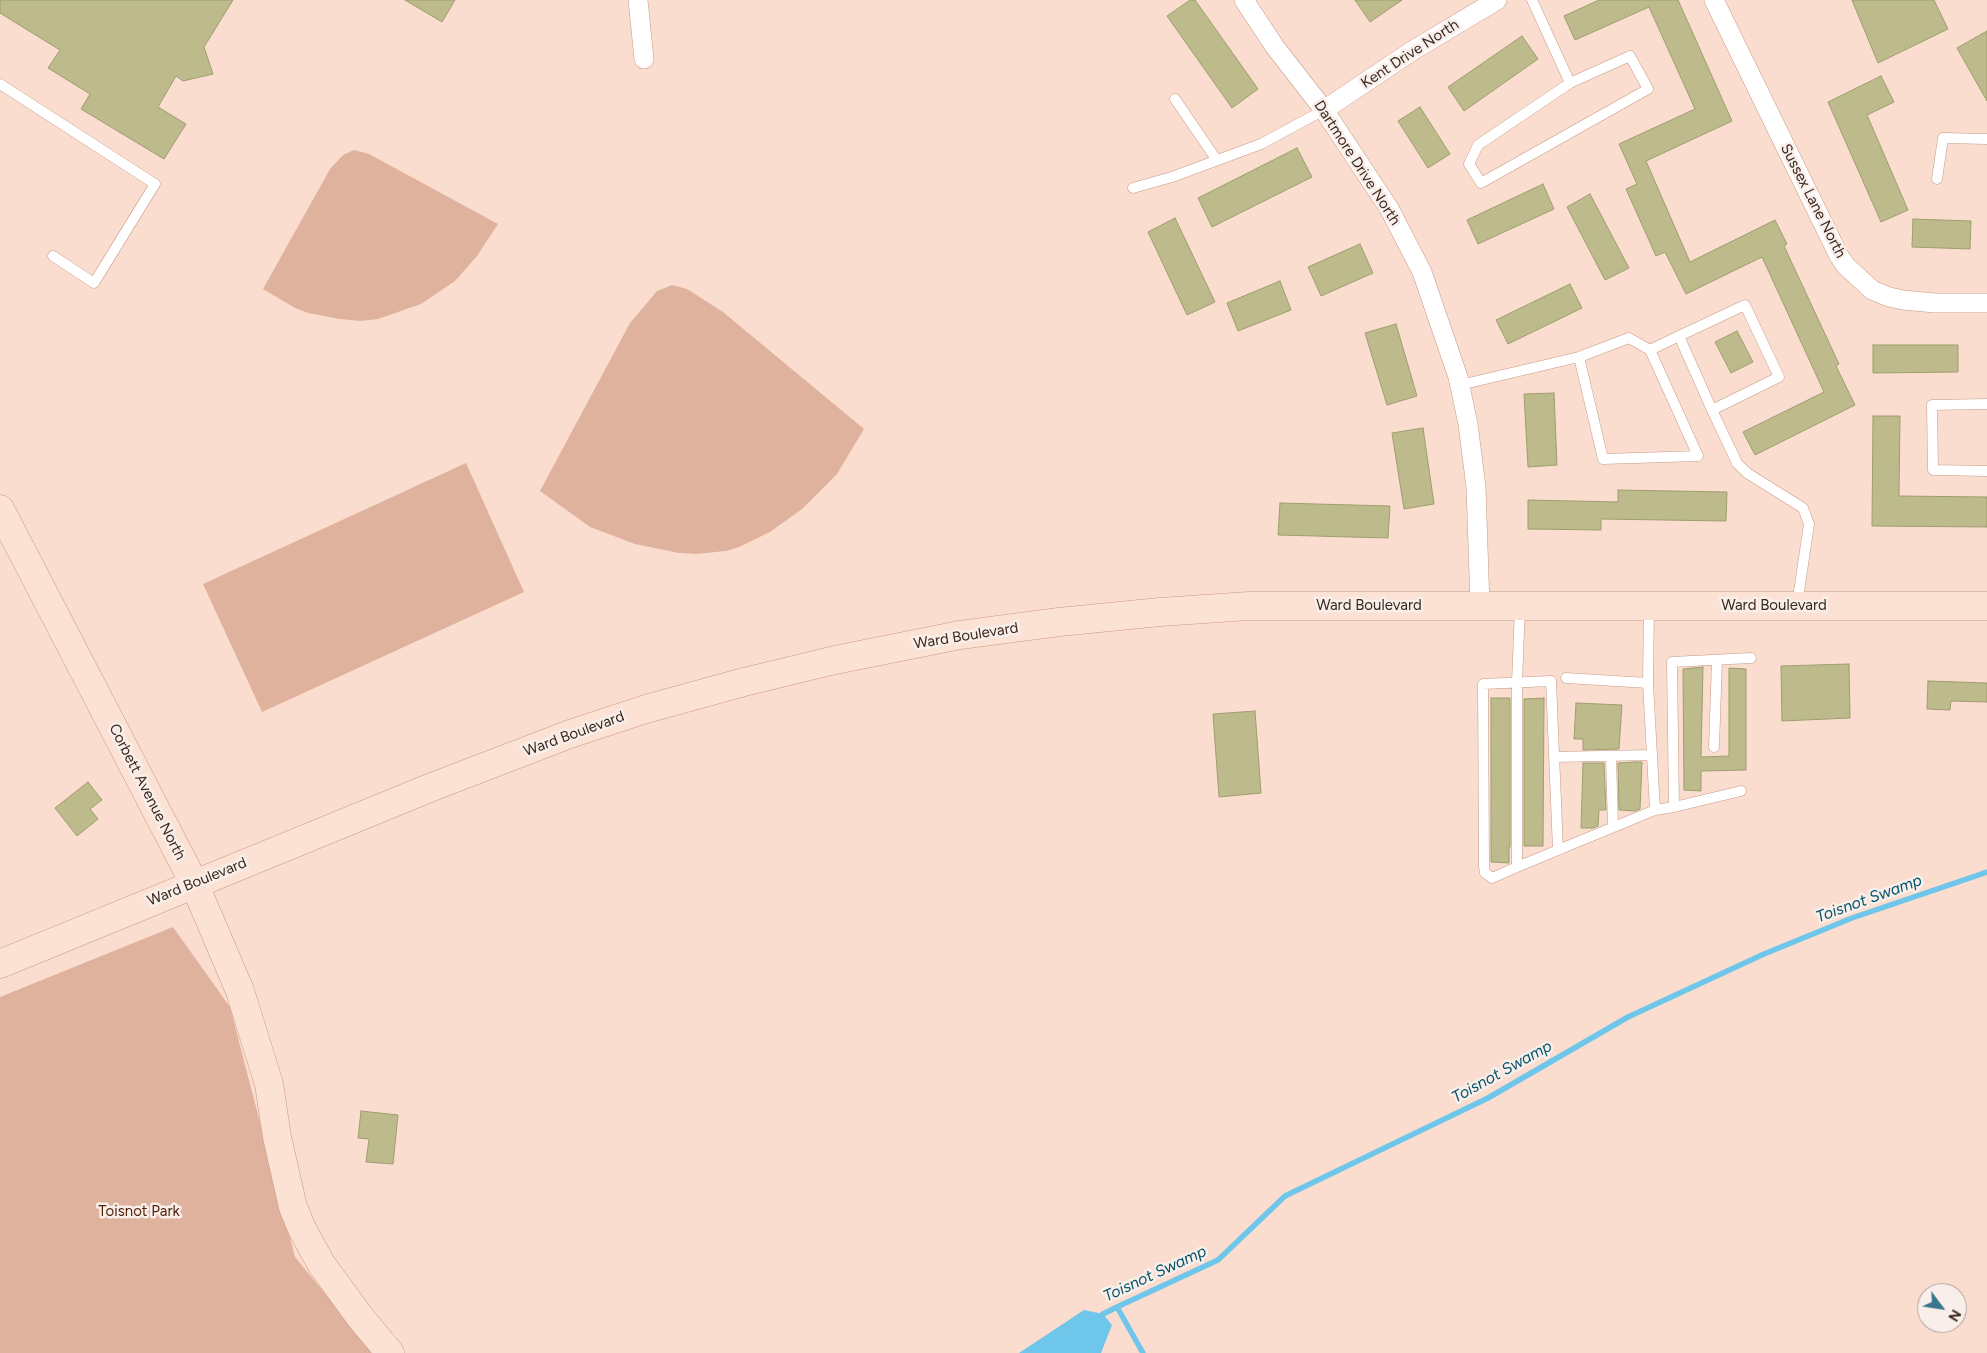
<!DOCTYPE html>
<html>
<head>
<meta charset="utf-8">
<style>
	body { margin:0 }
	#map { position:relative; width:1987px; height:1353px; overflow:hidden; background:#fbddcf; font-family:Figtree,sans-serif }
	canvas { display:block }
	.north { position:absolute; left:1917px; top:1283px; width:50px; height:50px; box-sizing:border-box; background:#f9efea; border:1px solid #ad9f99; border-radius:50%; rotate:121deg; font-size:14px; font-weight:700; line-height:20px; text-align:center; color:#3a281f }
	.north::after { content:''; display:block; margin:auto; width:18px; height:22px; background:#39758c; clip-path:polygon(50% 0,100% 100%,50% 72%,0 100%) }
</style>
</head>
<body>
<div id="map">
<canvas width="1987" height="1353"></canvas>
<div class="north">N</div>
</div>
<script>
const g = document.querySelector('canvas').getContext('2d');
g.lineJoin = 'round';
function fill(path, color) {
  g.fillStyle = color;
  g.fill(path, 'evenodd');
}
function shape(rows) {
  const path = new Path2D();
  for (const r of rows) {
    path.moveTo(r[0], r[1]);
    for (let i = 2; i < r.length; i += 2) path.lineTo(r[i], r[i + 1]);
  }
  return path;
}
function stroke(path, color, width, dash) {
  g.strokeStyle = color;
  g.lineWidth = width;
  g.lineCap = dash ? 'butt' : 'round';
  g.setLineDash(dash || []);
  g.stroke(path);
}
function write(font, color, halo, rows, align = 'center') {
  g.font = font + ' Figtree,sans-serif';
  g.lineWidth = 5;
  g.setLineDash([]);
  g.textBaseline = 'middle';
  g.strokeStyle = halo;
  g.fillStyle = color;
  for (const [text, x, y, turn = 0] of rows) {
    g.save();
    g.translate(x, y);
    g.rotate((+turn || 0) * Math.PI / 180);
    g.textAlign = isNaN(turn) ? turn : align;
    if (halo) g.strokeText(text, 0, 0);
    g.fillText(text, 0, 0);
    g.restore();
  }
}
const green = shape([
	[354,150,369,154,498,224,477,256,455,281,421,304,378,319,360,321,340,319,308,313,295,308,263,289,330,169,343,155],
	[672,285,687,289,723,312,864,429,837,474,802,509,770,532,739,547,726,551,696,554,679,553,635,544,590,527,540,491,630,323,657,291],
	[466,463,524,592,262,712,203,584],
	[173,927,230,1007,295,1257,374,1353,0,1353,0,997]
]);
const water = shape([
	[1084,1310,1103,1314,1112,1325,1101,1353,1019,1353]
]);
const stream = shape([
	[1117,1307,1143,1353],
	[1099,1318,1103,1314,1117,1307,1218,1260,1285,1196,1488,1098,1628,1017,1764,954,1852,918,1987,872]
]);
const building = shape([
	[0,0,233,0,204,47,213,74,183,81,176,76,158,107,186,124,164,159,81,109,90,94,48,68,60,50,0,13,0,0],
	[405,0,455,0,442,22,405,0],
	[1190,0,1195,0,1258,89,1232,108,1167,16,1190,0],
	[1355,0,1402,0,1370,22,1355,0],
	[1599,0,1678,0,1732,121,1646,161,1690,262,1775,220,1787,244,1784,246,1839,364,1836,366,1855,405,1755,455,1743,432,1824,392,1762,257,1686,294,1665,252,1656,256,1626,189,1637,184,1619,144,1695,109,1649,7,1575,40,1564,16,1599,0],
	[1852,0,1934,0,1948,29,1878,63,1852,0],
	[1987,31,1987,101,1957,48,1987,31],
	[1522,36,1538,59,1464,111,1448,87,1522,36],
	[1881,76,1894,102,1867,115,1908,210,1881,222,1828,102,1881,76],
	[1420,107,1450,154,1428,168,1398,121,1420,107],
	[1297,148,1312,177,1212,227,1198,198,1297,148],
	[1543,184,1554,209,1478,244,1467,220,1543,184],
	[1590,194,1629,268,1605,280,1567,207,1590,194],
	[1175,218,1215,302,1187,315,1148,232,1175,218],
	[1913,219,1971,221,1970,249,1912,247,1913,219],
	[1360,244,1373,273,1321,296,1308,267,1360,244],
	[1280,281,1291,310,1238,331,1227,303,1280,281],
	[1570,284,1582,308,1508,344,1496,320,1570,284],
	[1396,324,1417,396,1387,405,1365,333,1396,324],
	[1737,331,1753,362,1731,373,1715,342,1737,331],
	[1873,345,1958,345,1958,372,1873,373,1873,345],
	[1554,393,1557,465,1528,467,1524,394,1554,393],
	[1873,416,1900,416,1899,496,1987,497,1987,527,1872,526,1873,416],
	[1423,428,1434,504,1404,509,1392,433,1423,428],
	[1618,490,1727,492,1726,521,1601,519,1601,530,1528,529,1528,500,1618,502,1618,490],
	[1280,503,1390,506,1388,538,1278,535,1280,503],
	[1849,664,1850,718,1782,721,1781,666,1849,664],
	[1703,667,1701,757,1729,756,1729,668,1746,669,1746,770,1701,771,1701,791,1684,790,1683,669,1703,667],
	[1928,681,1987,683,1987,702,1951,701,1950,710,1927,709,1928,681],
	[1491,698,1510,698,1510,847,1509,847,1509,863,1491,862,1491,698],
	[1544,698,1543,846,1524,846,1524,699,1544,698],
	[1576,703,1622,705,1619,749,1583,750,1583,739,1574,739,1576,703],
	[1255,711,1261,793,1219,797,1213,714,1255,711],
	[1635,762,1642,762,1640,809,1635,811,1619,810,1618,763,1635,762],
	[1583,763,1604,763,1606,810,1599,810,1598,826,1593,828,1581,828,1583,763],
	[88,782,102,800,90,809,98,819,77,836,55,808,88,782],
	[361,1111,398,1115,393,1164,366,1162,369,1139,358,1138,361,1111]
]);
const lane = shape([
	[1532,0,1570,83],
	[1630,56,1648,89,1481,183,1469,164,1478,145,1570,83,1630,56],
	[0,84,155,184,94,283,53,256],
	[1175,99,1216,159],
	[1937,179,1943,138,1987,139],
	[1133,188,1172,177,1261,144,1324,110],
	[1650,350,1629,338,1579,357,1603,459,1698,456,1650,350,1679,336],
	[1460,385,1579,357],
	[1987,404,1932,405,1933,470,1987,471],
	[1712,410,1779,377,1745,305,1679,336,1712,410,1737,463,1747,473,1803,508,1809,524,1797,605],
	[1566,678,1648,683],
	[1714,747,1717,660],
	[1611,756,1613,827],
	[1554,757,1651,755],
	[1741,791,1674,807,1672,662,1751,658],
	[1655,810,1674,807],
	[1558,850,1551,681,1483,684,1484,866,1485,873,1492,878,1517,867,1558,850,1655,810,1648,683,1649,606],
	[1517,867,1517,682,1520,606]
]);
const street = shape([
	[638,0,644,59],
	[1244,0,1275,47,1324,110,1390,210,1422,272,1458,377,1468,424,1476,487,1480,606],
	[1714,0,1839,256,1846,266,1872,290,1889,297,1903,300,1935,303,1987,303],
	[1324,110,1412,51,1497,0]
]);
const secondary = shape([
	[0,509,194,883,240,991,269,1084,277,1137,293,1207,302,1229,322,1265,360,1317,390,1353],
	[0,964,432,787,570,734,646,709,744,682,835,660,960,635,1059,622,1160,612,1249,606,1987,606]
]);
const streetNames = [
	["Kent Drive North",1410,54,-33],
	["Dartmore Drive North",1357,163,57],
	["Sussex Lane North",1813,201,63],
	["Ward Boulevard",1369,606],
	["Ward Boulevard",1774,606],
	["Ward Boulevard",966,636,-9],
	["Ward Boulevard",574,734,-20],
	["Corbett Avenue North",147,792,63],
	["Ward Boulevard",197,882,-22]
];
const parkNames = [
	["Toisnot Park",139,1212]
];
const waterNames = [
	["Toisnot Swamp",1869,899,-20],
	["Toisnot Swamp",1502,1072,-29],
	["Toisnot Swamp",1155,1274,-25]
];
fill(green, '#dfb29d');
fill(water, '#6ec6ea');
stroke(stream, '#6ec6ea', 5.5);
fill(building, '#bdbb8c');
stroke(building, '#9e9d6f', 1);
stroke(lane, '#c79983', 11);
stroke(street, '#c79983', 20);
stroke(secondary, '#c79983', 29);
stroke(lane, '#fff', 10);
stroke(street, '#fff', 19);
stroke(secondary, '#fce2d5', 28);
write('15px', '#3a281f', '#f9efea', streetNames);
write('15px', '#52240b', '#f9efea', parkNames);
write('italic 16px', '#06536c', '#f9efea', waterNames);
</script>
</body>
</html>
